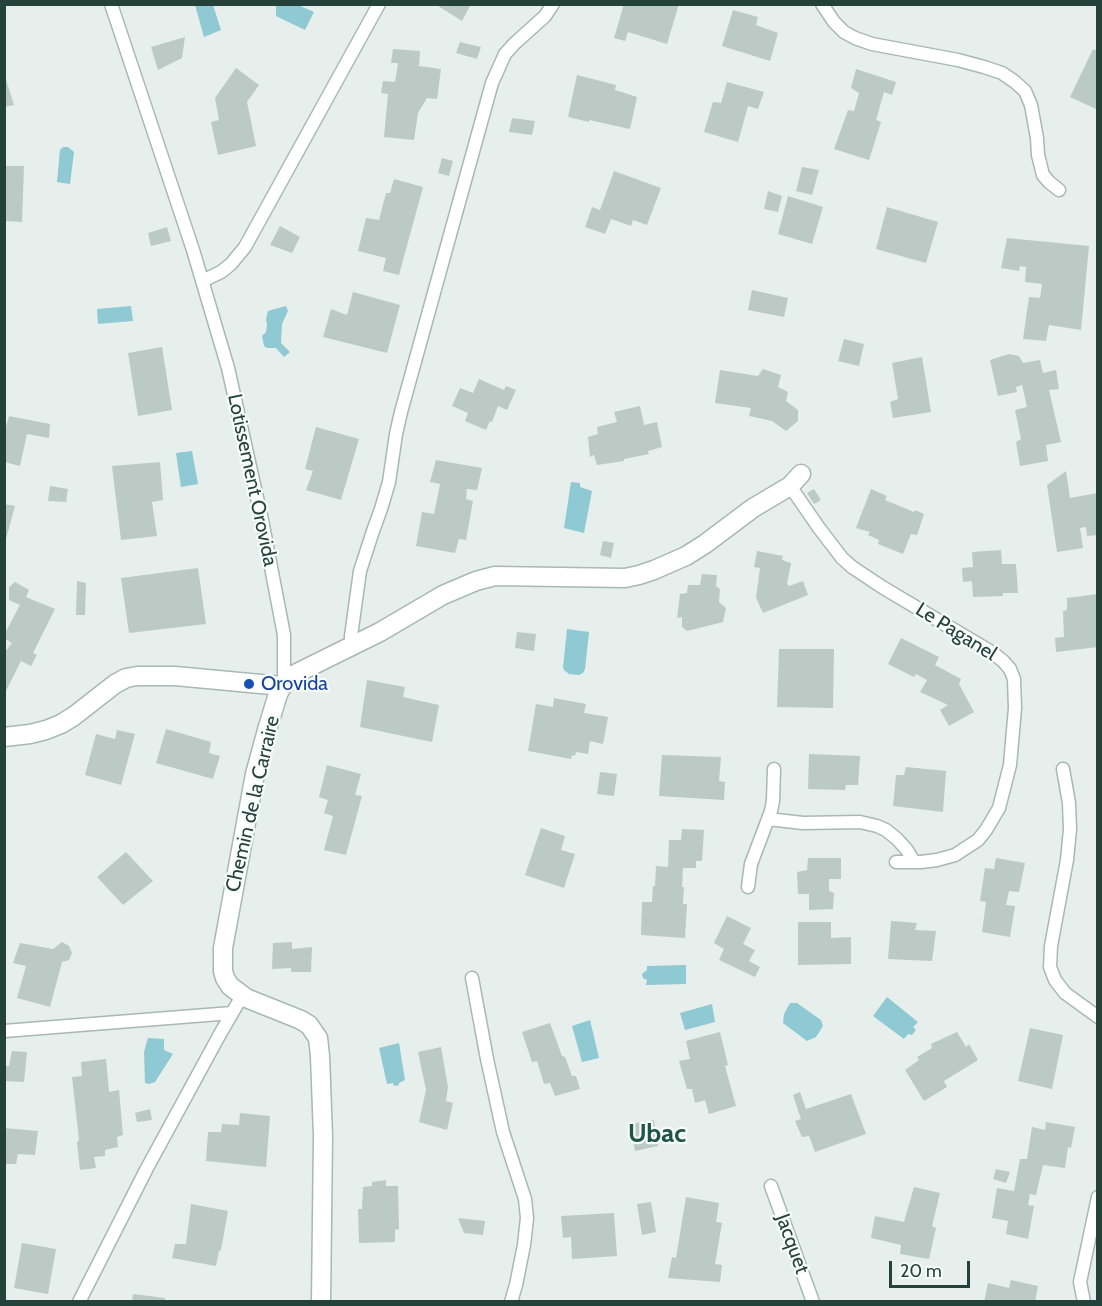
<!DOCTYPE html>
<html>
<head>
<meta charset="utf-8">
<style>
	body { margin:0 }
	#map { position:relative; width:1102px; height:1306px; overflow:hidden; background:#e6efeb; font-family:Cabin,sans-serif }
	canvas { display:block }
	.frame { position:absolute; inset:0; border:6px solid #24423a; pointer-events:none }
	.scale { position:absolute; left:889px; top:1261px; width:81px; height:27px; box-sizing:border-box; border:3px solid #24423a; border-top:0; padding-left:8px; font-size:18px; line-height:21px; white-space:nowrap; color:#24423a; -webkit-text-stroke:4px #f7fbf9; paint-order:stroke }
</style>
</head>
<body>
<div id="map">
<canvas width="1102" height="1306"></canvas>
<div class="frame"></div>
<div class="scale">20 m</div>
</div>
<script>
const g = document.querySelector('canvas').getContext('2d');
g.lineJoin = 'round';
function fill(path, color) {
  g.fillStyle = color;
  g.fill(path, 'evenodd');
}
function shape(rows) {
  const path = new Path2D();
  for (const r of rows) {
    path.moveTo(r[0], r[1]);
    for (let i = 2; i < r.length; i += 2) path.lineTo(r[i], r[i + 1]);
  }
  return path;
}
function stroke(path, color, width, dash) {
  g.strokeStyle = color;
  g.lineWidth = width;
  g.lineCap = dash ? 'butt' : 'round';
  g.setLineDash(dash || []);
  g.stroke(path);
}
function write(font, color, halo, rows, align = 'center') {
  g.font = font + ' Cabin,sans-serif';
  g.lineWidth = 4.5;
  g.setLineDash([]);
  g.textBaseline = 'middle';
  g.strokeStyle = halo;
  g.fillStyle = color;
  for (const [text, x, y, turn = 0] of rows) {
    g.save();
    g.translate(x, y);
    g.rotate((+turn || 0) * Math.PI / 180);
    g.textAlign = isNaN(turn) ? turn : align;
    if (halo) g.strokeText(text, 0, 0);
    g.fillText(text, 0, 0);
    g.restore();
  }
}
const water = shape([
	[195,5,213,5,221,30,204,37],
	[276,5,298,5,314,12,305,30,276,16],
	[63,147,68,147,74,152,70,184,57,182,60,150],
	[131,306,133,321,98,324,97,309],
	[286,306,288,311,282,324,281,343,290,352,284,357,276,348,267,348,264,346,262,336,266,332,267,325,266,319,268,311],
	[192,451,198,484,181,487,176,453],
	[571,482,580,483,580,487,592,491,584,533,564,528],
	[567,629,589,632,585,669,583,673,579,675,569,674,564,670,563,667],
	[686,965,686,984,646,985,647,980,643,978,642,974,647,970,647,966],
	[887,997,918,1022,913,1027,916,1030,912,1035,908,1034,904,1039,873,1016],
	[790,1003,797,1003,821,1020,823,1026,816,1037,807,1041,783,1023,784,1014],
	[712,1004,715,1022,685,1030,680,1013],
	[590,1020,599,1058,582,1062,572,1026],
	[148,1038,164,1039,164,1050,173,1054,155,1082,149,1084,145,1083,144,1052],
	[399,1043,405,1080,399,1083,399,1085,394,1086,393,1083,387,1084,379,1048]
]);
const building = shape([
	[435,4,471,4,462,21],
	[624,4,679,4,667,44,628,32,625,41,614,38],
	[733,10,758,17,756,25,778,33,770,61,722,46],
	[185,37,182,58,158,70,151,47],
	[460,42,481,47,477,59,456,53],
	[393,49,420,51,419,66,441,69,437,99,427,98,418,113,414,140,384,137,388,94,381,93,383,81,395,82,398,63,391,63],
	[1093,49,1098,51,1098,110,1070,97],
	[236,68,259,85,247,102,256,146,218,155,211,122,219,120,215,98],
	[856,69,896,82,892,95,884,92,876,120,881,122,869,160,834,149,848,110,854,111,859,93,851,88],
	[4,73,14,105,4,107],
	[577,75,616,85,615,90,637,97,630,129,589,120,589,122,568,117],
	[727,82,764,92,758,109,748,106,738,142,704,132,713,102,721,103],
	[512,118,535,121,532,135,509,132],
	[442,158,453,161,449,176,438,173],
	[4,166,24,166,22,222,4,221],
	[802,167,819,170,812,195,796,191],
	[614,171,661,188,647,225,633,220,631,226,611,219,605,234,585,227,592,207,600,210],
	[394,179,423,187,399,275,383,271,386,258,358,251,366,218,379,220,386,193,390,193],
	[768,191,782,196,778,212,764,209],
	[788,196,823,207,812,244,778,234],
	[887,207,938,222,926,263,876,249],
	[280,226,300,237,292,253,270,245],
	[167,227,171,241,151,246,148,233],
	[1007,238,1089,246,1081,330,1049,325,1046,341,1023,339,1029,297,1040,298,1042,284,1025,282,1026,267,1020,266,1019,271,1001,268],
	[752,290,788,298,784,317,748,310],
	[353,292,400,305,387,353,323,337,331,309,347,315],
	[844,339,864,344,859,366,838,361],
	[162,347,172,410,138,416,128,353],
	[1009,354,1019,356,1023,363,1040,360,1043,373,1056,370,1059,389,1049,390,1061,442,1046,445,1048,461,1020,466,1016,442,1021,439,1015,410,1027,407,1022,385,1016,387,1017,392,998,396,990,360],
	[922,357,931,412,893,418,890,402,898,399,892,363],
	[763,369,781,375,778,387,788,392,786,401,798,410,798,421,786,431,772,421,749,416,751,408,715,403,720,370,758,376],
	[479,379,504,390,506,386,516,390,507,410,498,406,492,422,490,421,486,430,465,421,468,413,452,406,460,388,473,393],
	[640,406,644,425,657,422,662,447,648,451,649,454,624,459,624,461,597,465,594,455,590,457,588,437,598,434,597,427,617,422,614,412],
	[9,416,50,424,49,438,27,434,20,466,4,462,4,434],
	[316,427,359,439,341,500,306,490,313,471,305,469],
	[436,460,482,468,477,490,467,489,466,499,473,501,466,540,459,539,455,553,416,546,422,512,434,514,440,484,430,482],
	[160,462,163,500,152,502,157,536,121,540,112,466],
	[1066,471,1070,498,1098,493,1098,535,1087,536,1086,527,1080,528,1083,548,1057,552,1047,485],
	[50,486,68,489,66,502,48,501],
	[814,489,821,500,814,504,807,493],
	[871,489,887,496,885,500,914,512,915,510,924,514,917,535,911,534,903,554,878,544,879,540,868,535,870,532,856,528],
	[4,504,15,506,5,543,4,543],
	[603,541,614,543,611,558,600,555],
	[1001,550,1002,564,1016,564,1018,593,1003,593,1003,596,973,597,972,581,963,582,962,568,973,567,972,552],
	[757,551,783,556,782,560,791,563,787,584,789,586,803,581,808,595,763,613,756,598,760,568,754,567],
	[198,568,206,624,129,633,121,578],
	[702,574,717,575,716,586,720,589,719,602,726,608,723,622,687,631,682,627,682,617,677,618,680,594,687,593,688,585,700,585],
	[77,581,86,583,85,615,76,615],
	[15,582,29,590,26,597,55,609,33,653,37,655,31,666,21,661,4,695,4,653,12,643,4,638,4,635,20,605,9,600,9,587],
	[1098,594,1098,633,1096,634,1098,647,1056,652,1055,638,1064,637,1063,611,1067,610,1067,598],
	[517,632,536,634,534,651,515,648],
	[901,638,939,657,935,665,961,679,959,684,974,712,949,726,940,710,948,705,920,692,927,680,916,674,914,677,888,664],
	[779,649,834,649,833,708,777,707],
	[367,680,405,687,403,697,439,705,432,742,360,727],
	[554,698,586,704,584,713,608,717,603,744,590,741,588,754,576,752,575,756,572,755,571,759,528,751,536,704,553,707],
	[166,729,211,742,209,753,220,756,213,779,156,763],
	[117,730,135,734,121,785,85,775,96,734,115,739],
	[809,754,860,756,858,785,846,785,845,790,808,789],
	[662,755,721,757,719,781,725,782,724,800,659,796],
	[327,765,361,774,355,795,362,796,346,855,324,850,333,816,324,813,328,800,319,797],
	[906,767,946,771,943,812,893,806,896,775,904,775],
	[600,772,617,774,614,796,597,794],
	[541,828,565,836,561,850,575,854,564,888,525,875],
	[682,829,704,830,702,861,696,861,696,868,683,868,682,887,684,887,683,904,687,904,685,938,641,935,642,902,652,902,653,886,655,886,656,866,668,867,669,840,681,840],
	[126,852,153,881,123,905,97,877],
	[808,858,841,858,841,879,829,879,829,891,834,893,833,909,809,910,809,894,798,894,797,872,807,870],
	[996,858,1025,863,1019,892,1009,891,1006,905,1015,906,1010,937,982,932,986,902,980,901,985,868,994,869],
	[727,916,751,928,743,944,755,950,749,961,760,967,755,977,719,960,724,949,714,943],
	[891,921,917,923,915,930,936,931,932,961,888,959],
	[798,922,831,922,831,938,851,937,851,964,798,965],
	[62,942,69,946,72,953,69,960,62,962,50,1007,17,998,26,966,13,963,20,943,53,949],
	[292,942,292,949,312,947,311,972,291,972,291,968,272,969,273,943],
	[550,1023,562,1056,565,1057,572,1076,576,1076,580,1089,555,1096,550,1083,544,1084,537,1061,532,1062,522,1032],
	[1030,1028,1063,1035,1052,1089,1018,1081],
	[720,1032,728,1065,725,1066,736,1106,709,1114,705,1100,695,1103,692,1089,687,1089,679,1061,690,1059,686,1041],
	[957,1032,966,1047,969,1044,978,1060,944,1081,947,1087,924,1101,905,1070,919,1060,917,1057,932,1048,931,1044],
	[441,1047,448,1087,446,1101,453,1103,447,1130,419,1122,426,1090,418,1052],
	[12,1051,27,1052,24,1082,4,1081,4,1066,9,1066],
	[106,1059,109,1092,119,1090,123,1135,117,1137,118,1147,105,1150,105,1156,94,1157,96,1168,80,1170,77,1143,79,1140,72,1077,82,1076,81,1062],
	[800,1092,806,1109,851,1094,866,1134,815,1152,809,1136,802,1137,795,1121,801,1119,793,1095],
	[150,1109,152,1120,137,1122,135,1113],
	[240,1113,270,1116,266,1167,206,1161,208,1132,221,1132,222,1124,239,1125],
	[654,1120,658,1146,635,1151,630,1124],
	[1046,1122,1075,1127,1071,1148,1068,1147,1065,1168,1043,1165,1036,1195,1030,1194,1028,1205,1034,1206,1028,1239,1006,1234,1008,1221,992,1218,997,1188,1014,1191,1020,1159,1027,1159,1032,1127,1045,1130],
	[4,1128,38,1131,35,1155,18,1154,16,1164,4,1164],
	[996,1169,1010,1172,1006,1183,993,1179],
	[386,1180,386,1186,398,1186,399,1229,395,1230,395,1242,359,1243,358,1209,362,1209,363,1187,372,1186,372,1182],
	[914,1187,940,1193,932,1226,936,1228,929,1259,900,1254,901,1245,871,1238,875,1216,904,1222],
	[686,1197,719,1203,716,1222,722,1223,715,1264,722,1265,720,1282,668,1278,672,1257,676,1258],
	[651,1202,656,1232,642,1235,637,1204],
	[191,1204,228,1211,221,1250,219,1251,216,1266,172,1258,175,1244,186,1244],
	[614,1213,617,1256,572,1259,571,1237,563,1238,561,1216],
	[458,1218,485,1221,483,1235,464,1233],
	[22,1243,56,1249,48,1294,14,1288],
	[1011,1280,1038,1286,1035,1302,984,1302,988,1283,1009,1288],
	[133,1294,165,1298,165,1302,132,1302]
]);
const service = shape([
	[111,4,193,250,228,368,262,520,284,635,284,683],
	[822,4,834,22,844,32,855,38,872,44,958,60,984,67,1002,73,1015,82,1025,91,1031,105,1037,138,1038,155,1043,175,1049,182,1059,190],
	[202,281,221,272,231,264,245,247,379,4],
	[790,486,819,528,842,558,852,567,882,587,993,653,1003,661,1010,669,1014,679,1015,708,1010,765,999,808,986,830,978,840,955,855,937,860,921,862,896,862],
	[351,647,351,636,360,571,373,531,381,509,389,482,396,434,401,412,492,83,505,54,514,44,545,16,553,4],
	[1063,769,1069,803,1070,829,1067,860,1051,946,1050,967,1055,980,1065,993,1098,1017],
	[768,819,803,823,860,822,877,826,886,830,897,839,907,850,914,862],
	[748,887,751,864,771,811,773,801,774,769],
	[472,978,487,1059,503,1132,525,1199,527,1218,524,1245,516,1285,511,1302],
	[4,1031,232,1013],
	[771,1186,813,1302],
	[79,1302,146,1170,220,1034,242,996],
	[1084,1302,1080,1282,1098,1197]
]);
const minor = shape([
	[4,737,30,734,46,730,61,724,74,716,115,684,126,678,137,676,175,676,282,686],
	[321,1302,323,1136,320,1056,318,1038,309,1025,301,1020,246,998,230,986,225,978,223,971,223,948,255,774,267,730,278,694,284,683,293,675,380,632,443,595,476,581,495,576,625,578,639,575,654,570,686,556,705,544,753,508,790,486,801,474]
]);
const markers = [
	[249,684,6,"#1a4fb4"]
];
const streetNames = [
	["Lotissement Orovida",252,480,78],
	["Le Paganel",956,632,32],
	["Chemin de la Carraire",253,804,-77],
	["Jacquet",792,1244,70]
];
const transitNames = [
	["Orovida",261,684]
];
const districtNames = [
	["Ubac",657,1134]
];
fill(water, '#8ec9d4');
fill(building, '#bbcac4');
stroke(service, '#a8b8b2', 15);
stroke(minor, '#a8b8b2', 21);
stroke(service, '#fff', 12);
stroke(minor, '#fff', 18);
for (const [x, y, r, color] of markers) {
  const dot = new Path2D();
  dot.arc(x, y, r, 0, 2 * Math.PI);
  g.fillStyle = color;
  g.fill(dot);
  stroke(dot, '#f7fbf9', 2);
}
write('20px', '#24423a', '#f7fbf9', streetNames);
write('20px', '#164399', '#f7fbf9', transitNames, 'left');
write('bold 26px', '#1f5548', '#f7fbf9', districtNames);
</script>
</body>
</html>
